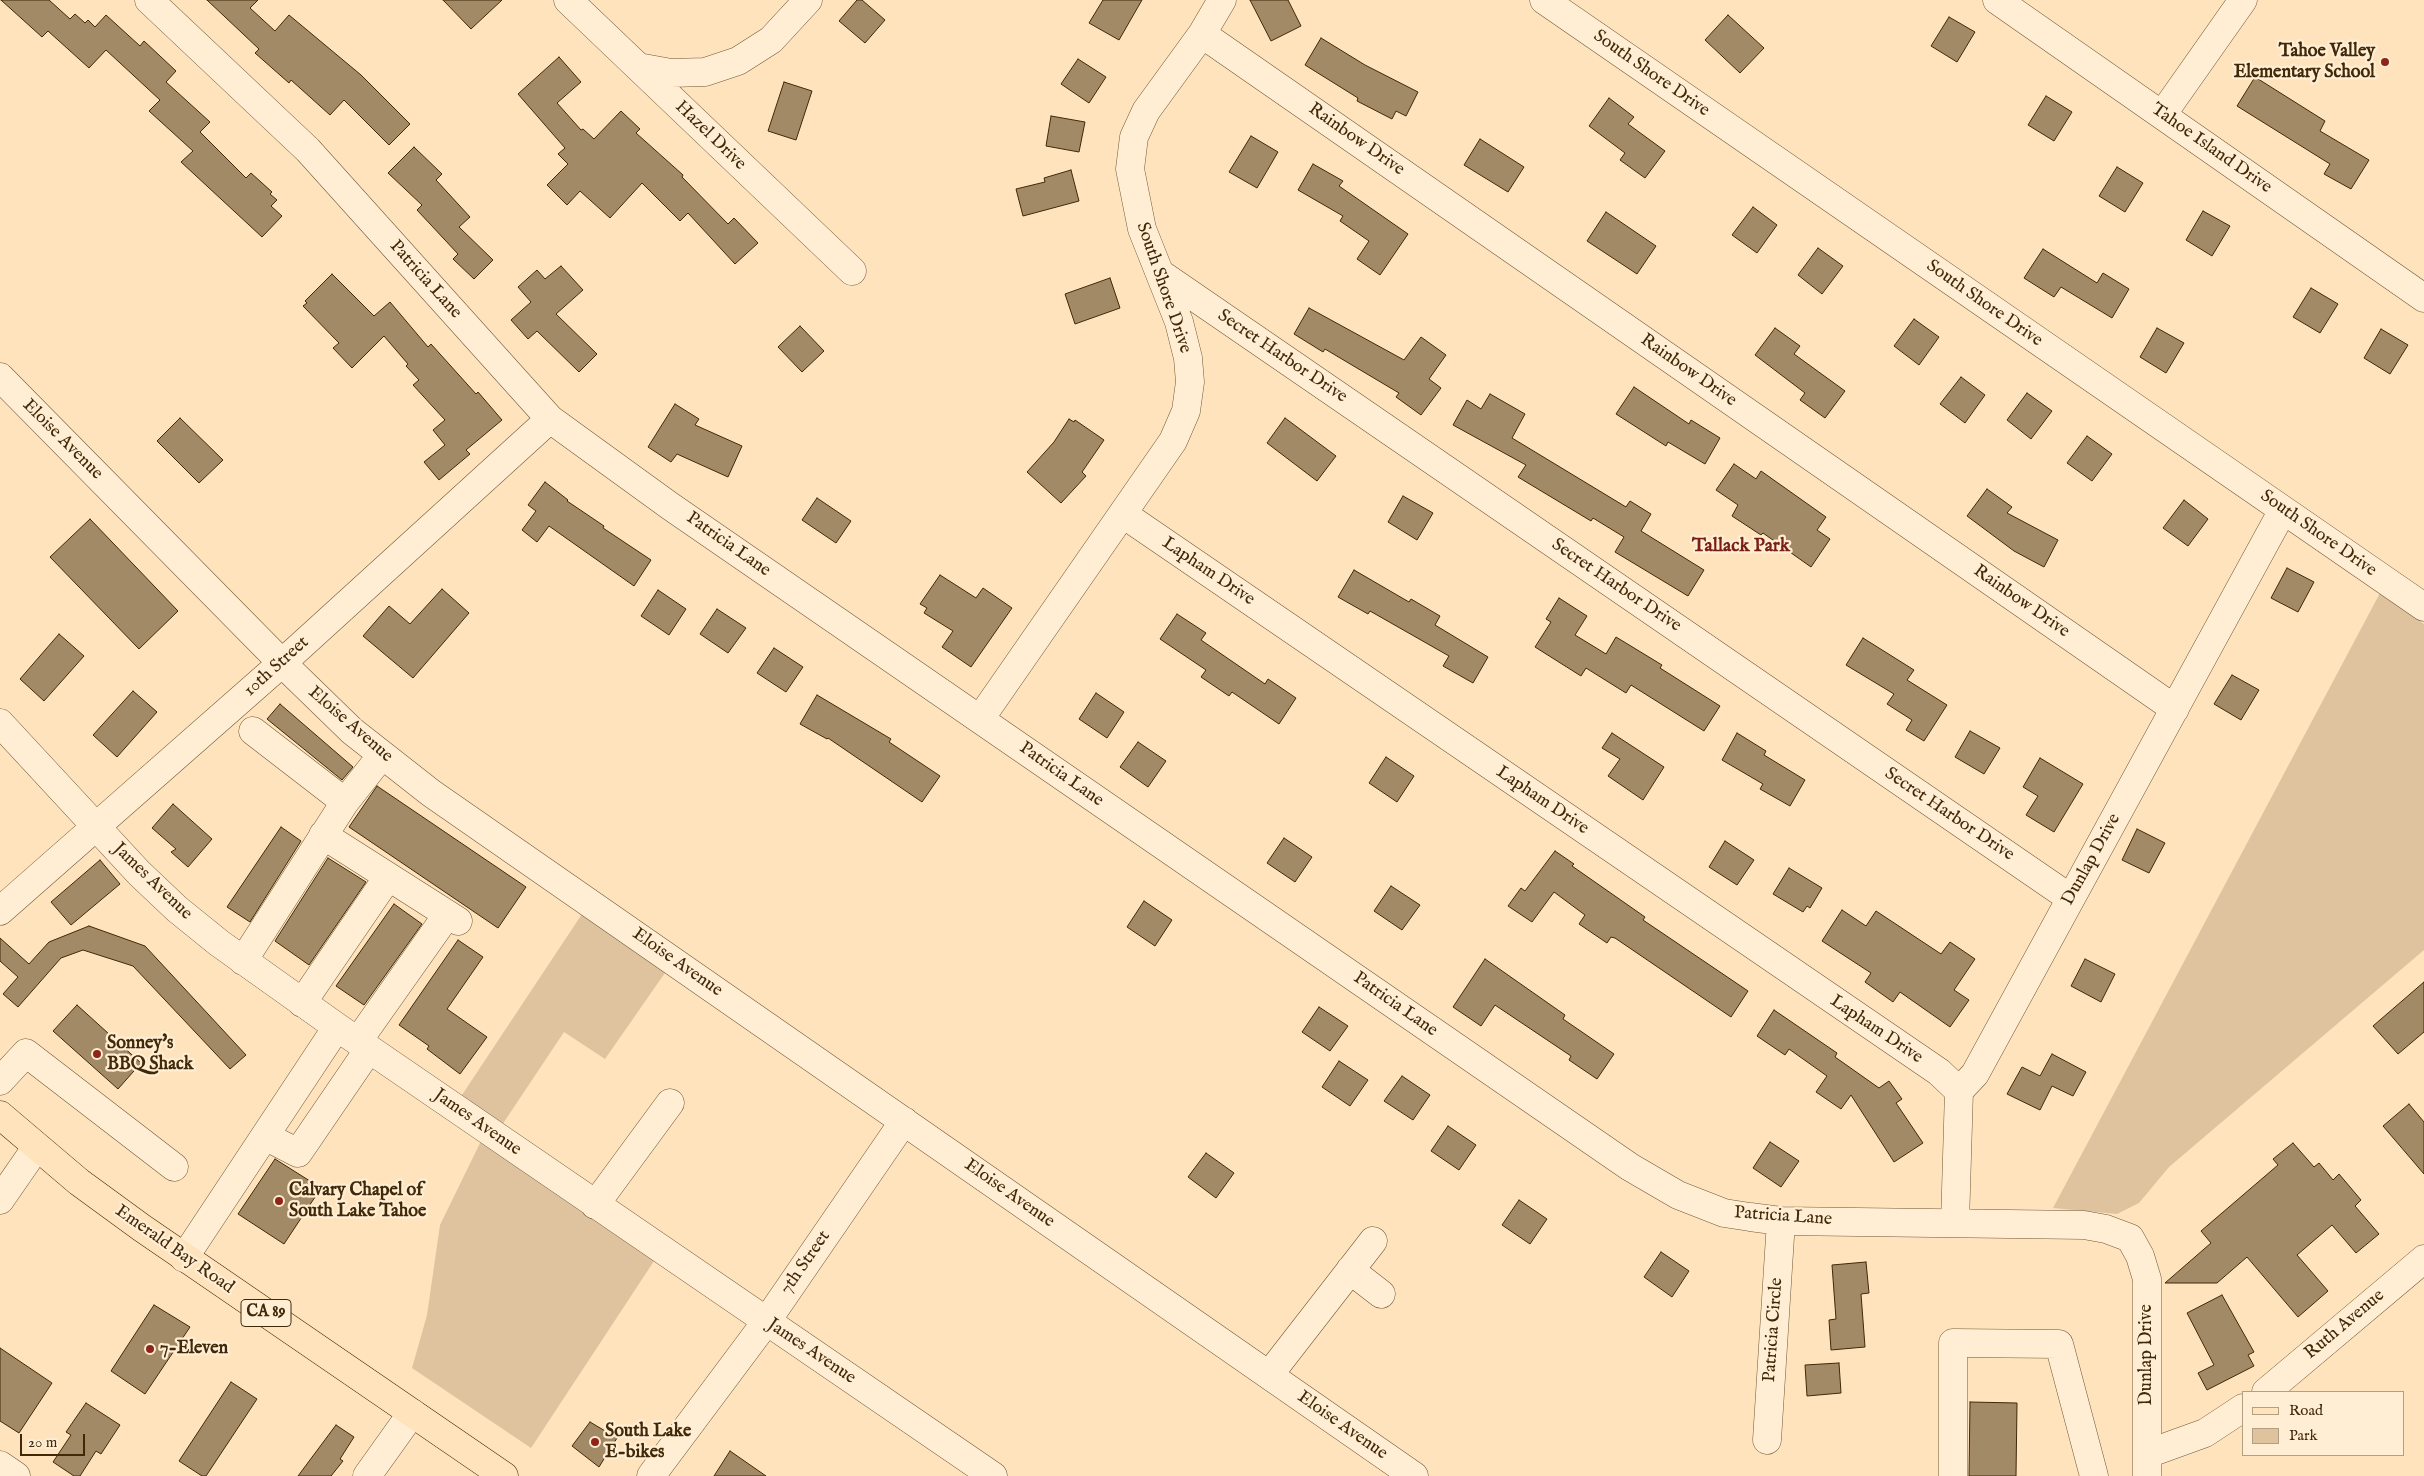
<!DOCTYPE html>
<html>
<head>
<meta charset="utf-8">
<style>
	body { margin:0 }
	#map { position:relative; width:2424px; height:1476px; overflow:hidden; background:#ffe3bd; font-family:"IM FELL English",serif }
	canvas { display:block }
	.legend { position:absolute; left:2242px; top:1391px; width:162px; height:65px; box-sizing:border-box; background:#ffedd4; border:1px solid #b39f82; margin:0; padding:6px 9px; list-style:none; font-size:15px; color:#402908 }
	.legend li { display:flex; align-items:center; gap:10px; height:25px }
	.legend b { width:25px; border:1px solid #b39f82 }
	.scale { position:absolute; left:20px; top:1434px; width:65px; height:22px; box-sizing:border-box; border:2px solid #402908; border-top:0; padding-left:6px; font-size:15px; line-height:18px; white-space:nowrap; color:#402908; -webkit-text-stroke:4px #ffedd4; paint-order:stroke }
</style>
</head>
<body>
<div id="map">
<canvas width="2424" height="1476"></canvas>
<ul class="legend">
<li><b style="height:6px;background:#ffe3bd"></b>Road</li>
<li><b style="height:14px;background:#dfc39e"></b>Park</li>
</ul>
<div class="scale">20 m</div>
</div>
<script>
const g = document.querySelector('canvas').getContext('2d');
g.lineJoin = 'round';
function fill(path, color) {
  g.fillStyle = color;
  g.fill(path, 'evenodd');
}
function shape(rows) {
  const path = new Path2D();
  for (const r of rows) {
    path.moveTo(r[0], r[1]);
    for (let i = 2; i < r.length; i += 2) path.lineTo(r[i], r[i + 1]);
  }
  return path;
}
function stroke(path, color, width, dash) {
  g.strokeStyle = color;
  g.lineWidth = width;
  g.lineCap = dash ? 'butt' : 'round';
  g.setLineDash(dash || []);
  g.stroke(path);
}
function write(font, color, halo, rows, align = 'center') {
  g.font = font + ' "IM FELL English",serif';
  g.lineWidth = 4.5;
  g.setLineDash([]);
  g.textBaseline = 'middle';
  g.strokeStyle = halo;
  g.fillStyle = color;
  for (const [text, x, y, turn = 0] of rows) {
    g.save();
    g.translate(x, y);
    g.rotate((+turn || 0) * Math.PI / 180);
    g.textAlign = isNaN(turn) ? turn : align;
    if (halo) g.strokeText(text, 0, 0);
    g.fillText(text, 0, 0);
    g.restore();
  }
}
const green = shape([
	[2380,593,2424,624,2424,950,2169,1167,2139,1203,2117,1214,2053,1208],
	[582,914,667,970,605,1059,564,1032,502,1125,460,1098],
	[482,1139,656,1258,531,1448,412,1368,427,1315,440,1225]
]);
const building = shape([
	[1,0,49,0,70,19,75,14,85,23,88,20,95,27,106,15,140,46,144,41,176,71,166,82,210,122,200,132,246,178,251,173,272,192,270,194,277,200,271,206,282,216,262,237,181,162,193,151,149,111,160,100,106,50,89,68,48,31,42,37,1,0],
	[207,0,258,0,250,8,275,31,289,15,361,75,410,124,389,145,344,100,330,115,291,80,289,83,255,53,259,49,207,0],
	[443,0,502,0,471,29,443,0],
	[857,0,862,0,885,20,865,43,839,21,857,0],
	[1103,0,1142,0,1119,40,1089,23,1103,0],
	[1250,0,1288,0,1301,26,1271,41,1250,0],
	[1728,15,1764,48,1740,73,1705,40,1728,15],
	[1949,17,1975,32,1957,62,1931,46,1949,17],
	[1321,38,1365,65,1418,92,1406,116,1396,111,1392,119,1357,101,1358,98,1305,65,1321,38],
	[559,57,581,82,557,103,581,130,583,129,594,139,621,111,640,129,636,133,683,175,682,177,728,224,734,218,758,243,735,264,688,213,680,221,642,183,610,218,580,191,567,205,547,185,568,164,558,154,565,148,518,94,559,57],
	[1078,59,1106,77,1089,103,1061,84,1078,59],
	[2255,77,2325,121,2320,131,2369,160,2351,189,2324,174,2330,164,2237,106,2255,77],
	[784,82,812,91,796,140,768,131,784,82],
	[2046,96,2072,112,2054,141,2028,125,2046,96],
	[1609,98,1634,117,1628,124,1665,151,1645,178,1620,160,1625,153,1589,126,1609,98],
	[1051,116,1085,122,1079,152,1046,146,1051,116],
	[1251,136,1278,152,1257,188,1229,172,1251,136],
	[1480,139,1524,167,1508,192,1464,165,1480,139],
	[414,147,442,174,436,180,470,217,459,227,493,260,474,279,453,259,458,254,417,210,422,205,388,173,414,147],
	[1313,164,1343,181,1339,186,1408,234,1380,275,1357,259,1369,241,1340,221,1343,216,1298,190,1313,164],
	[2117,167,2143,183,2125,212,2099,196,2117,167],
	[1071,170,1079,201,1023,216,1016,189,1045,182,1044,178,1071,170],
	[1753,207,1777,225,1757,253,1732,235,1753,207],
	[2203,211,2230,226,2212,256,2186,240,2203,211],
	[1606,212,1656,246,1637,274,1587,241,1606,212],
	[1818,248,1843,266,1822,294,1798,275,1818,248],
	[2043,249,2097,283,2103,273,2129,289,2112,318,2061,287,2054,297,2024,278,2043,249],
	[561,266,583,290,556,314,597,354,579,372,537,331,528,339,511,320,531,302,518,287,537,270,545,279,561,266],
	[332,274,374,316,390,302,428,347,431,344,476,394,478,392,502,420,466,450,470,454,439,480,424,462,445,445,433,430,445,420,413,385,419,380,406,366,408,364,384,336,352,368,333,348,339,343,303,306,307,303,305,301,332,274],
	[1110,278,1120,308,1075,324,1065,294,1110,278],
	[2311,288,2338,304,2320,333,2293,317,2311,288],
	[1309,308,1404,360,1421,337,1446,355,1429,379,1441,388,1421,415,1396,397,1399,393,1325,349,1323,352,1294,334,1309,308],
	[1914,319,1939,337,1919,365,1894,346,1914,319],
	[800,326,824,351,802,372,778,347,800,326],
	[1775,328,1800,346,1794,354,1845,391,1825,418,1800,400,1805,393,1755,355,1775,328],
	[2157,328,2184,343,2166,373,2140,357,2157,328],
	[2381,329,2408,345,2390,374,2364,358,2381,329],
	[1961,377,1985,395,1965,423,1940,404,1961,377],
	[1634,387,1689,424,1691,420,1720,438,1705,464,1668,442,1666,446,1616,414,1634,387],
	[2027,393,2052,411,2031,439,2007,420,2027,393],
	[1490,394,1525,414,1512,438,1626,507,1630,501,1651,514,1641,531,1704,570,1688,596,1615,552,1624,537,1593,518,1591,521,1518,477,1526,465,1453,425,1467,400,1481,409,1490,394],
	[675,404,699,419,695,425,742,446,728,477,677,454,671,462,648,447,675,404],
	[180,418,223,460,199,483,157,441,180,418],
	[1285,418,1336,456,1317,481,1267,443,1285,418],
	[1069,419,1074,422,1075,420,1104,440,1082,472,1086,476,1061,503,1027,472,1054,442,1069,419],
	[2087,436,2112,454,2092,481,2067,463,2087,436],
	[1734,464,1756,479,1761,471,1826,517,1817,530,1830,539,1811,567,1763,533,1761,535,1732,516,1738,505,1716,490,1734,464],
	[545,482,568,500,567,501,604,526,603,528,651,560,634,586,549,526,537,542,522,530,536,511,528,505,545,482],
	[1987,489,2012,507,2007,513,2058,540,2044,567,2014,551,1967,516,1987,489],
	[1403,496,1433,513,1417,540,1388,522,1403,496],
	[817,498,851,521,836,543,802,520,817,498],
	[2184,500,2208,519,2188,546,2163,528,2184,500],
	[90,519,178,611,139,649,50,557,90,519],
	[2287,568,2314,582,2298,612,2271,598,2287,568],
	[1354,570,1409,602,1411,599,1440,616,1435,625,1488,657,1473,683,1443,666,1449,656,1370,611,1368,614,1338,597,1354,570],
	[940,575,976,598,983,588,1012,608,971,667,942,647,953,631,924,613,927,608,920,604,940,575],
	[442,589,469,613,413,678,363,636,389,606,410,624,442,589],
	[658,590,686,609,669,635,641,616,658,590],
	[1559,598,1587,616,1575,635,1606,654,1616,637,1662,665,1660,668,1720,706,1704,731,1631,685,1626,693,1586,668,1581,676,1535,647,1551,622,1546,619,1559,598],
	[717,609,746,628,728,653,700,634,717,609],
	[1177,614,1206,633,1201,640,1265,684,1268,679,1296,698,1279,724,1232,692,1229,696,1201,677,1206,670,1160,639,1177,614],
	[59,634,84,656,44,701,20,679,59,634],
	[1863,638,1914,670,1907,680,1947,705,1924,741,1906,730,1912,720,1887,704,1894,694,1846,665,1863,638],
	[774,648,803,667,786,692,757,673,774,648],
	[2232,675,2259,690,2241,720,2214,704,2232,675],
	[133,691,157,712,117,757,93,735,133,691],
	[1096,693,1124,712,1107,738,1079,719,1096,693],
	[817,695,891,739,889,742,940,776,922,802,828,738,827,739,800,724,817,695],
	[280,704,353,767,342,780,267,719,280,704],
	[1970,731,2000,748,1984,774,1955,757,1970,731],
	[1612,733,1664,767,1643,800,1608,776,1620,759,1602,748,1612,733],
	[1737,733,1766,751,1764,755,1805,780,1790,806,1760,789,1763,784,1722,760,1737,733],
	[1138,742,1166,761,1148,787,1120,767,1138,742],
	[1386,757,1414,776,1397,802,1369,783,1386,757],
	[2040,758,2083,784,2054,832,2026,815,2038,796,2023,787,2040,758],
	[377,786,526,887,498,928,349,827,377,786],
	[173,804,212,839,188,867,171,852,176,849,152,828,173,804],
	[281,827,301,841,250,922,227,907,281,827],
	[2137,829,2165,843,2149,873,2122,860,2137,829],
	[1284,838,1312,857,1295,882,1267,863,1284,838],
	[1725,841,1754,860,1737,885,1709,867,1725,841],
	[1555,851,1574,864,1572,866,1645,917,1643,920,1748,991,1731,1017,1615,938,1611,937,1607,943,1579,924,1585,915,1554,892,1532,922,1508,906,1521,888,1525,891,1555,851],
	[328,858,366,882,309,965,275,941,328,858],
	[100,860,120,884,71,925,51,902,100,860],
	[1789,868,1822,888,1810,908,1807,906,1803,912,1773,894,1789,868],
	[1391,886,1420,905,1402,930,1374,911,1391,886],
	[1144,901,1172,920,1155,946,1127,927,1144,901],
	[394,904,422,924,364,1005,336,986,394,904],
	[1842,910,1866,926,1876,911,1941,954,1950,942,1975,959,1954,990,1969,1000,1950,1027,1900,992,1893,1002,1865,982,1871,973,1822,941,1842,910],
	[89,926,145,946,246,1055,230,1069,133,966,83,950,61,958,18,1007,3,994,18,977,0,961,0,938,29,964,49,942,89,926],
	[458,940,483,957,447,1009,487,1037,460,1074,427,1049,429,1046,399,1025,458,940],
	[1485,959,1565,1015,1563,1019,1614,1054,1597,1079,1569,1060,1571,1056,1495,1005,1481,1026,1453,1007,1485,959],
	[2085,959,2115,974,2101,1002,2071,986,2085,959],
	[2424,982,2424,1032,2398,1054,2373,1026,2424,982],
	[77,1005,141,1063,118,1089,53,1031,77,1005],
	[1319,1007,1348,1026,1330,1051,1302,1032,1319,1007],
	[1774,1010,1837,1053,1835,1057,1879,1088,1889,1081,1902,1099,1896,1103,1923,1143,1894,1162,1851,1095,1841,1109,1816,1092,1827,1076,1789,1049,1785,1055,1757,1036,1774,1010],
	[2052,1054,2086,1072,2073,1096,2052,1086,2040,1110,2007,1094,2022,1067,2040,1076,2052,1054],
	[1339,1061,1368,1080,1350,1106,1322,1087,1339,1061],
	[1402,1076,1430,1095,1413,1120,1384,1101,1402,1076],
	[2409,1104,2424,1122,2424,1174,2383,1126,2409,1104],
	[1448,1126,1476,1145,1459,1170,1431,1151,1448,1126],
	[1770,1142,1799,1161,1781,1187,1753,1168,1770,1142],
	[2293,1143,2314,1167,2319,1163,2333,1180,2339,1174,2361,1200,2355,1206,2379,1234,2356,1253,2332,1225,2297,1255,2328,1291,2298,1317,2247,1257,2217,1283,2165,1283,2211,1243,2201,1231,2278,1165,2273,1159,2293,1143],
	[1206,1153,1234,1173,1216,1198,1188,1177,1206,1153],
	[275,1159,321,1188,284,1244,238,1214,275,1159],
	[1519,1200,1547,1219,1530,1244,1502,1225,1519,1200],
	[1661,1252,1689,1271,1672,1297,1644,1277,1661,1252],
	[1866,1262,1869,1293,1861,1294,1865,1347,1831,1350,1829,1320,1836,1319,1832,1265,1866,1262],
	[2222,1295,2254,1352,2248,1355,2254,1366,2207,1390,2198,1373,2214,1365,2187,1313,2222,1295],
	[154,1305,190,1327,145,1394,111,1371,154,1305],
	[0,1348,52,1383,19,1433,0,1421,0,1348],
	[1839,1363,1841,1393,1807,1396,1805,1365,1839,1363],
	[231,1382,257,1399,206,1476,202,1476,179,1461,231,1382],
	[1970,1402,2017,1403,2016,1476,1969,1476,1970,1402],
	[86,1403,120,1425,101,1454,96,1451,80,1476,74,1476,53,1462,71,1435,66,1432,86,1403],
	[590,1422,617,1438,599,1467,572,1446,590,1422],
	[336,1425,354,1437,340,1459,343,1461,331,1476,298,1476,336,1425],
	[730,1451,766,1476,714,1476,730,1451]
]);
const minor = shape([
	[149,0,308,150,550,419,670,506,1630,1167,1678,1195,1724,1213,1750,1217,1781,1221,2084,1225,2106,1229,2130,1238,2140,1256,2147,1279,2147,1476],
	[568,0,852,271],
	[1544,0,2424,607],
	[1997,0,2424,298],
	[1202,34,2175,709],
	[638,67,671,73,705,72,738,61,771,40,808,0],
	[2162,115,2243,0],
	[1161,274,2070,898],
	[0,377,282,663,352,731,431,793,1414,1476],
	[1123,514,1939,1072,1959,1091],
	[980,719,1173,441,1186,411,1190,382,1188,358,1179,322,1142,229,1130,169,1134,137,1146,111,1202,34,1222,0],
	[0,723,139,873,177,909,219,943,337,1027,993,1476],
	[253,731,345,802,382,755],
	[323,835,458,921],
	[0,911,282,663,550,419],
	[243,961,345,802],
	[302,1003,388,877],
	[358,1041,447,915],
	[0,1081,26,1053,174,1167],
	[265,1136,298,1153,369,1049],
	[0,1200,36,1148],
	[595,1205,670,1103],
	[1955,1223,1959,1091,1975,1074,2283,510],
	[184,1258,337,1027],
	[1350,1270,1381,1294],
	[1269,1375,1373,1241],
	[2266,1392,2424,1259],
	[1767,1440,1781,1221],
	[2147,1454,2205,1433,2243,1408],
	[0,1465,16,1476],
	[367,1476,412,1413],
	[651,1476,766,1322,904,1121],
	[1953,1476,1953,1343,2059,1344,2094,1476]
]);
const major = shape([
	[0,1115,79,1182,142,1228,504,1476]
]);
const markers = [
	[2385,62,5,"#8f2418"],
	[97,1054,5,"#8f2418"],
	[279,1201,5,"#8f2418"],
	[150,1349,5,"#8f2418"],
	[595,1442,5,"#8f2418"]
];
const shields = [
	[266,1313,50]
];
const shieldNames = [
	["CA 89",266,1313]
];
const poiNames = [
	["Tahoe Valley",2375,52,"right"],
	["Elementary School",2375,73,"right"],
	["Sonney's",107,1044],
	["BBQ Shack",107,1065],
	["Calvary Chapel of",289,1191],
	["South Lake Tahoe",289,1212],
	["7-Eleven",160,1349],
	["South Lake",605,1432],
	["E-bikes",605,1453]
];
const streetNames = [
	["South Shore Drive",1651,74,35],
	["Hazel Drive",710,136,44],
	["Rainbow Drive",1356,140,35],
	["Tahoe Island Drive",2211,149,35],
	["Patricia Lane",425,280,48],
	["South Shore Drive",1163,288,71],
	["South Shore Drive",1984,304,35],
	["Secret Harbor Drive",1282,357,34],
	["Rainbow Drive",1688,371,35],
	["Eloise Avenue",62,440,45],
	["South Shore Drive",2318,534,35],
	["Patricia Lane",728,545,35],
	["Lapham Drive",1208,572,34],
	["Secret Harbor Drive",1616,586,34],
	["Rainbow Drive",2021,602,35],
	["10th Street",277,667,-42],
	["Eloise Avenue",350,725,41],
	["Patricia Lane",1061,775,35],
	["Lapham Drive",1542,801,34],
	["Secret Harbor Drive",1949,815,34],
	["Dunlap Drive",2092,860,-61],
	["James Avenue",152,882,44],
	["Eloise Avenue",677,963,35],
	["Patricia Lane",1395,1005,35],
	["Lapham Drive",1876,1030,34],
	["James Avenue",477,1123,35],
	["Eloise Avenue",1009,1194,35],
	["Patricia Lane",1783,1217,4],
	["Emerald Bay Road",174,1250,35],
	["7th Street",806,1263,-55],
	["Ruth Avenue",2345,1325,-40],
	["Patricia Circle",1774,1330,-86],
	["James Avenue",811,1352,34],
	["Dunlap Drive",2147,1355,-90],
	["Eloise Avenue",1342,1426,35]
];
const neighbourhoodNames = [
	["Tallack Park",1741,547]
];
fill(green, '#dfc39e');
fill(building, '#a38a66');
stroke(building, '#402908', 1);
stroke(minor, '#705835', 29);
stroke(major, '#402908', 29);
stroke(minor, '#ffedd4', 28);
stroke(major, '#ffe3bd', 28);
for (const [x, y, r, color] of markers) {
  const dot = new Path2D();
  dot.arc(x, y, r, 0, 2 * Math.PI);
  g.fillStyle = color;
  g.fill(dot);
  stroke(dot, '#ffedd4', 2);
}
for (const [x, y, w] of shields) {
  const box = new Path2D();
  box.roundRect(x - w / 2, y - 13.5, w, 27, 4);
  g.fillStyle = '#ffedd4';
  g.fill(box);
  stroke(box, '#402908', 1);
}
write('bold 16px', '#402908', null, shieldNames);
write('bold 18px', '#402908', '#ffedd4', poiNames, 'left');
write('18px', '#402908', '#ffedd4', streetNames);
write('bold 19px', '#7a1f14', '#ffedd4', neighbourhoodNames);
</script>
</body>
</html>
